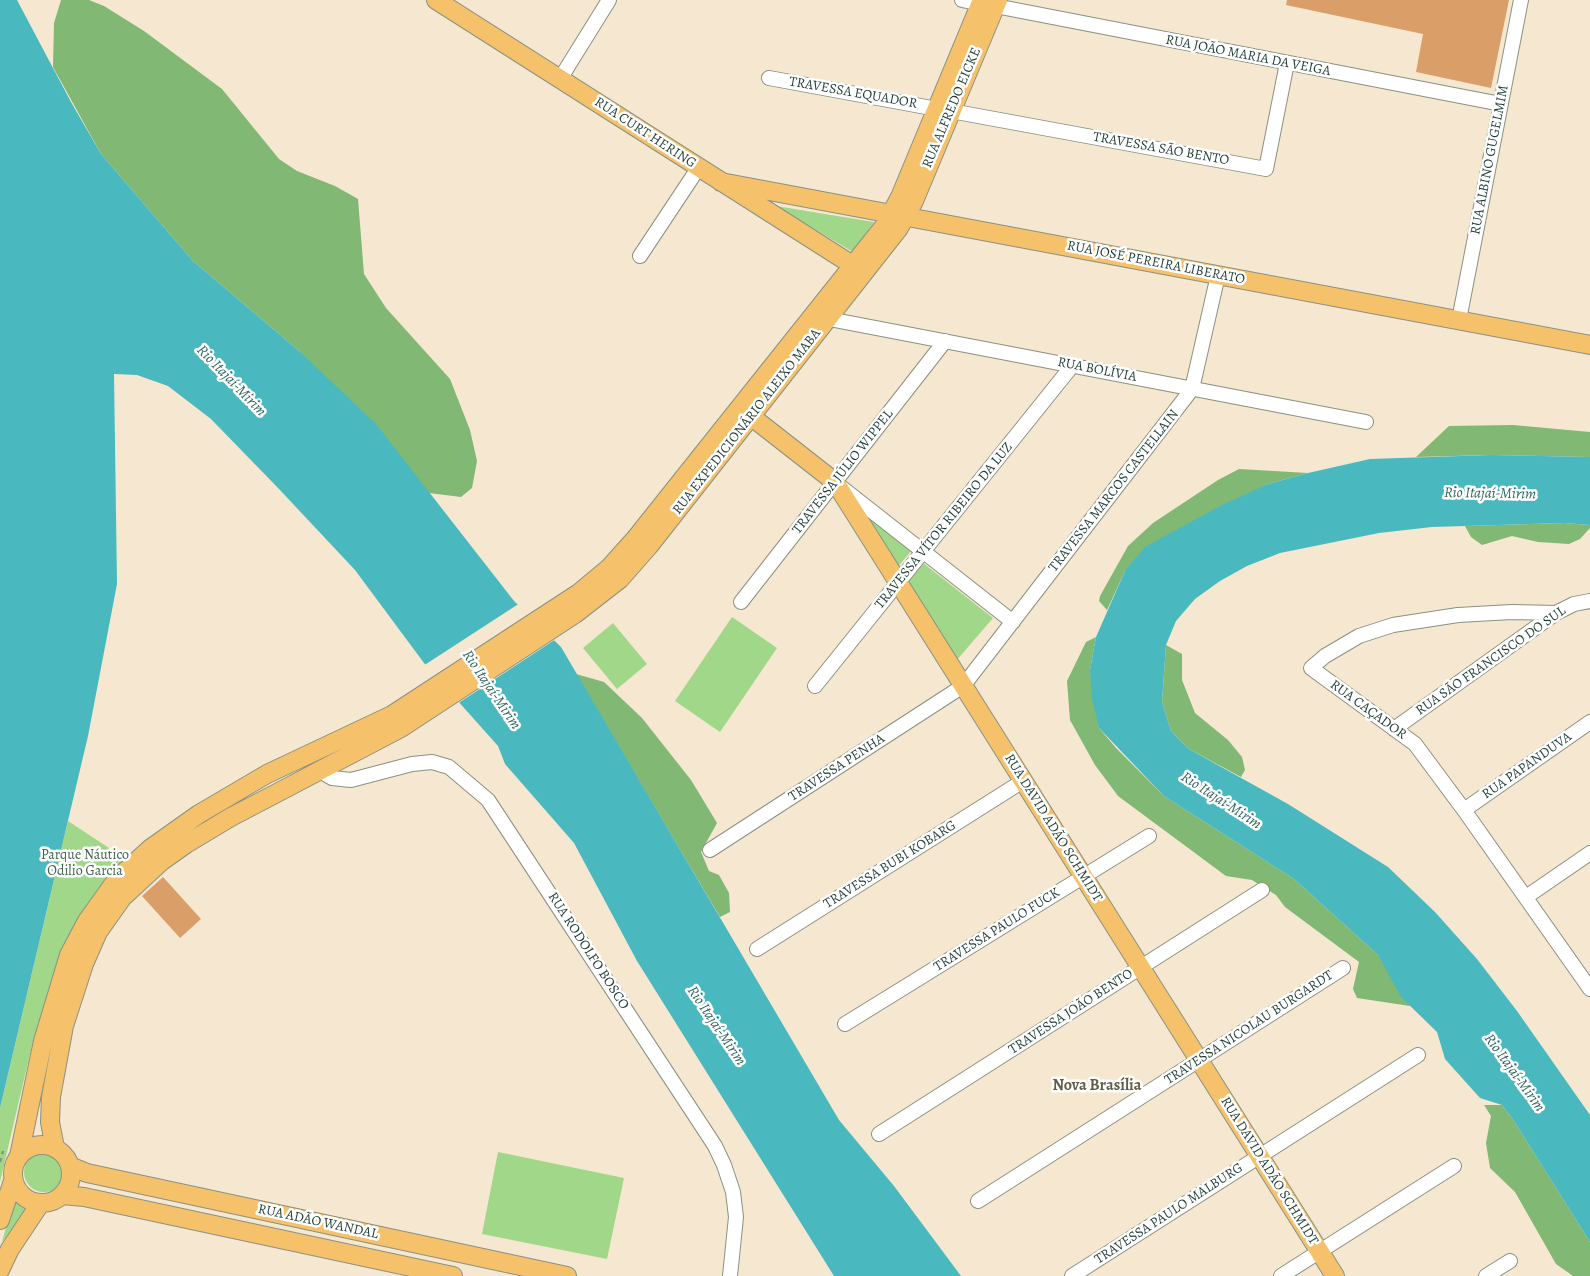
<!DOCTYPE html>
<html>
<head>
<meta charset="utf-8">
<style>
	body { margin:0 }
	canvas { display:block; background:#f5e7d0 }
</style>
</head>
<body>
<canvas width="1590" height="1276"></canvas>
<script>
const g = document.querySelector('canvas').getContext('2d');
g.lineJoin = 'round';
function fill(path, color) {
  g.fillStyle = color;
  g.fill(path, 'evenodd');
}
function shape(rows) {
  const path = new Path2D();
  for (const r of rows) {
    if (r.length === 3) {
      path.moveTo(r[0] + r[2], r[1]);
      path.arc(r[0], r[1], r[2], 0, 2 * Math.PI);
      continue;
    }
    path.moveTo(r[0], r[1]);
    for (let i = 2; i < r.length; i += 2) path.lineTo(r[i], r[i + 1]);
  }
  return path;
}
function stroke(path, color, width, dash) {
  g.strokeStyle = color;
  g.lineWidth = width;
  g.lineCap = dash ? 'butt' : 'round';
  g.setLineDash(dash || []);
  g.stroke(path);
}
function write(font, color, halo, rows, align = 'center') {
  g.font = font + ' Alegreya,serif';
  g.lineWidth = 5;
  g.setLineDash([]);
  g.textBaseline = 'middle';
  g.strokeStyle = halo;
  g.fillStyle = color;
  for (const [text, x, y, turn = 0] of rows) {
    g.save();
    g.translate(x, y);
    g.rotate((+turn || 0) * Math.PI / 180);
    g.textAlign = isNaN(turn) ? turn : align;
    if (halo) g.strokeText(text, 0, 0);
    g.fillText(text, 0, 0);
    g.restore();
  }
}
const green = shape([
	[776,206,874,222,853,252],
	[857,507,912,550,896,569],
	[923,563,993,618,956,661,906,584],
	[732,617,777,648,720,732,675,701],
	[613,623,647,664,617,689,583,648],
	[68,821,112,850,122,861,92,899,75,927,52,977,33,1041,0,1182,0,1108],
	[498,1152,624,1178,607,1259,482,1234],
	[44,1172,20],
	[14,1197,17,1203,29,1208,2,1242]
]);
const forest = shape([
	[61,0,89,0,104,6,144,31,222,89,279,159,297,171,335,186,358,199,364,274,386,308,450,379,470,430,477,461,472,488,461,497,429,493,409,468,298,350,193,261,101,154,53,67,54,23],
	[1513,425,1590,432,1590,457,1491,455,1416,457,1449,426],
	[1239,469,1308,473,1268,484,1125,571,1107,610,1099,601,1100,596,1128,546,1153,523,1218,480],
	[1564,523,1590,525,1590,528,1580,539,1569,544,1538,542,1512,536,1482,545,1471,537,1465,526],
	[1096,637,1090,670,1099,728,1116,748,1164,796,1294,879,1378,955,1410,1006,1357,998,1353,989,1359,962,1285,907,1276,895,1252,880,1226,876,1118,796,1095,765,1070,720,1067,681,1086,642],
	[1166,645,1182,654,1182,680,1195,713,1228,740,1242,757,1245,770,1241,777,1189,749,1171,731,1162,702],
	[576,674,604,682,642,718,691,780,717,823,701,852,709,871,719,875,729,893,730,912,720,917],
	[1484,1105,1502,1105,1512,1118,1590,1242,1590,1276,1573,1276,1556,1264,1515,1192,1490,1168,1486,1143,1491,1116]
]);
const water = shape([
	[0,0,17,0,71,102,101,154,193,261,298,350,376,424,514,601,561,647,839,1120,894,1186,961,1276,834,1276,637,961,574,843,505,764,498,746,424,663,355,570,279,489,211,419,168,386,137,375,114,374,117,584,88,736,0,1108],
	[1491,455,1590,457,1590,525,1564,523,1432,527,1379,533,1280,553,1247,566,1220,581,1195,599,1176,621,1166,645,1162,702,1171,731,1189,749,1288,804,1388,867,1435,912,1477,959,1517,1011,1590,1115,1590,1242,1512,1118,1502,1105,1480,1098,1445,1059,1437,1032,1401,997,1378,955,1294,879,1164,796,1099,728,1092,699,1090,670,1096,637,1125,571,1145,547,1222,505,1268,484,1308,473,1370,459]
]);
const pier = shape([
	[520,603,556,639,457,704,423,666]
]);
const building = shape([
	[1287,0,1509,0,1491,88,1416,72,1423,34,1286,5],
	[163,877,201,919,180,938,142,896]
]);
const path = shape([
	[0,1162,3,1151]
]);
const minor = shape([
	[962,0,981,4],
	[995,6,1501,104],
	[769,78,937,109],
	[560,79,609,0],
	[951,111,1266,169,1287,63],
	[640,256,699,167],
	[829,319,1366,422],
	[1459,320,1521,0],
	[841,487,1013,622],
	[741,602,945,341],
	[1556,613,1512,612,1458,615,1393,625,1359,636,1325,656,1311,668,1415,744,1464,810,1590,989],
	[815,686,1072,366],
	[1394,729,1556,613,1574,604,1590,601],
	[320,771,332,778,351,780,412,764,432,762,449,767,488,800,715,1146,724,1165,733,1192,736,1217,730,1276],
	[1464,810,1590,722],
	[710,850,963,686,1192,389,1218,275],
	[1526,897,1590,853],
	[757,949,1023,781],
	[845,1024,1149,836],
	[879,1134,1262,890],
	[978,1201,1343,968],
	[1072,1276,1418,1055],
	[1281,1276,1454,1166],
	[1486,1276,1510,1261]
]);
const major = shape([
	[436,0,854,266],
	[721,182,1590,345],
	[743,410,835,482,1335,1276],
	[42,1174,29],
	[55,1148,50,1122,51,1097,64,1026,84,964,98,932,122,898,162,861,186,844,231,817,401,728,575,614,620,579,649,546,899,228,914,201,998,0],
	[19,1156,43,1041,69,955,87,921,117,879,151,848,199,814,267,774,392,715,579,593,609,568,635,539,885,225,900,197,982,0],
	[70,1166,87,1173,567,1276],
	[62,1195,84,1197,453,1276],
	[0,1220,13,1181],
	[0,1270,10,1249,40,1204]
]);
const streetNames = [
	["RUA JOÃO MARIA DA VEIGA",1248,56,11],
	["TRAVESSA EQUADOR",853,93,10],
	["RUA ALFREDO EICKE",952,108,-67],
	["RUA CURT HERING",645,133,33],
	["TRAVESSA SÃO BENTO",1161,149,10],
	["RUA ALBINO GUGELMIM",1490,160,-79],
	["RUA JOSÉ PEREIRA LIBERATO",1156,263,11],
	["RUA BOLÍVIA",1097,370,11],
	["RUA EXPEDICIONÁRIO ALEIXO MABA",747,422,-52],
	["TRAVESSA JÚLIO WIPPEL",843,472,-52],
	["TRAVESSA MARCOS CASTELLAIN",1114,491,-52],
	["TRAVESSA VÍTOR RIBEIRO DA LUZ",944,526,-51],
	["RUA SÃO FRANCISCO DO SUL",1491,661,-35],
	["RUA CAÇADOR",1368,710,36],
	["RUA PAPANDUVA",1527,766,-35],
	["TRAVESSA PENHA",837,768,-33],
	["RUA DAVID ADÃO SCHMIDT",1053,828,58],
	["TRAVESSA BUBI KOBARG",890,865,-32],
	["TRAVESSA PAULO FUCK",997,930,-32],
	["RUA RODOLFO BOSCO",588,951,57],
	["TRAVESSA JOÃO BENTO",1071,1012,-33],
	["TRAVESSA NICOLAU BURGARDT",1249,1028,-33],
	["RUA DAVID ADÃO SCHMIDT",1269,1171,58],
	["TRAVESSA PAULO MALBURG",1169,1214,-33],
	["RUA ADÃO WANDAL",318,1222,12]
];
const parkNames = [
	["Parque Náutico",85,856],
	["Odilio Garcia",85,872]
];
const waterNames = [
	["Rio Itajaí-Mirim",231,381,46],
	["Rio Itajaí-Mirim",1490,494,1],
	["Rio Itajaí-Mirim",491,690,56],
	["Rio Itajaí-Mirim",1221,801,33],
	["Rio Itajaí-Mirim",716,1026,56],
	["Rio Itajaí-Mirim",1514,1073,54]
];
const quarterNames = [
	["Nova Brasília",1097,1086]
];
fill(green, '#a1d788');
fill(forest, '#80b874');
fill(water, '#4ab9bf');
fill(pier, '#f5e7d0');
fill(building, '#da9e68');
stroke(minor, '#8a9282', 16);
stroke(major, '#8a9282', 20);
stroke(path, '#8a9282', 2.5, [4, 4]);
stroke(minor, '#fff', 14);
stroke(major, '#f5c16b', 18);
write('14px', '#1f3d34', '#fff', streetNames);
write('14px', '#406449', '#fff', parkNames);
write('italic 15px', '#2c625e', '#fff', waterNames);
write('bold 16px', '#605f46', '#fff', quarterNames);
</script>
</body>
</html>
